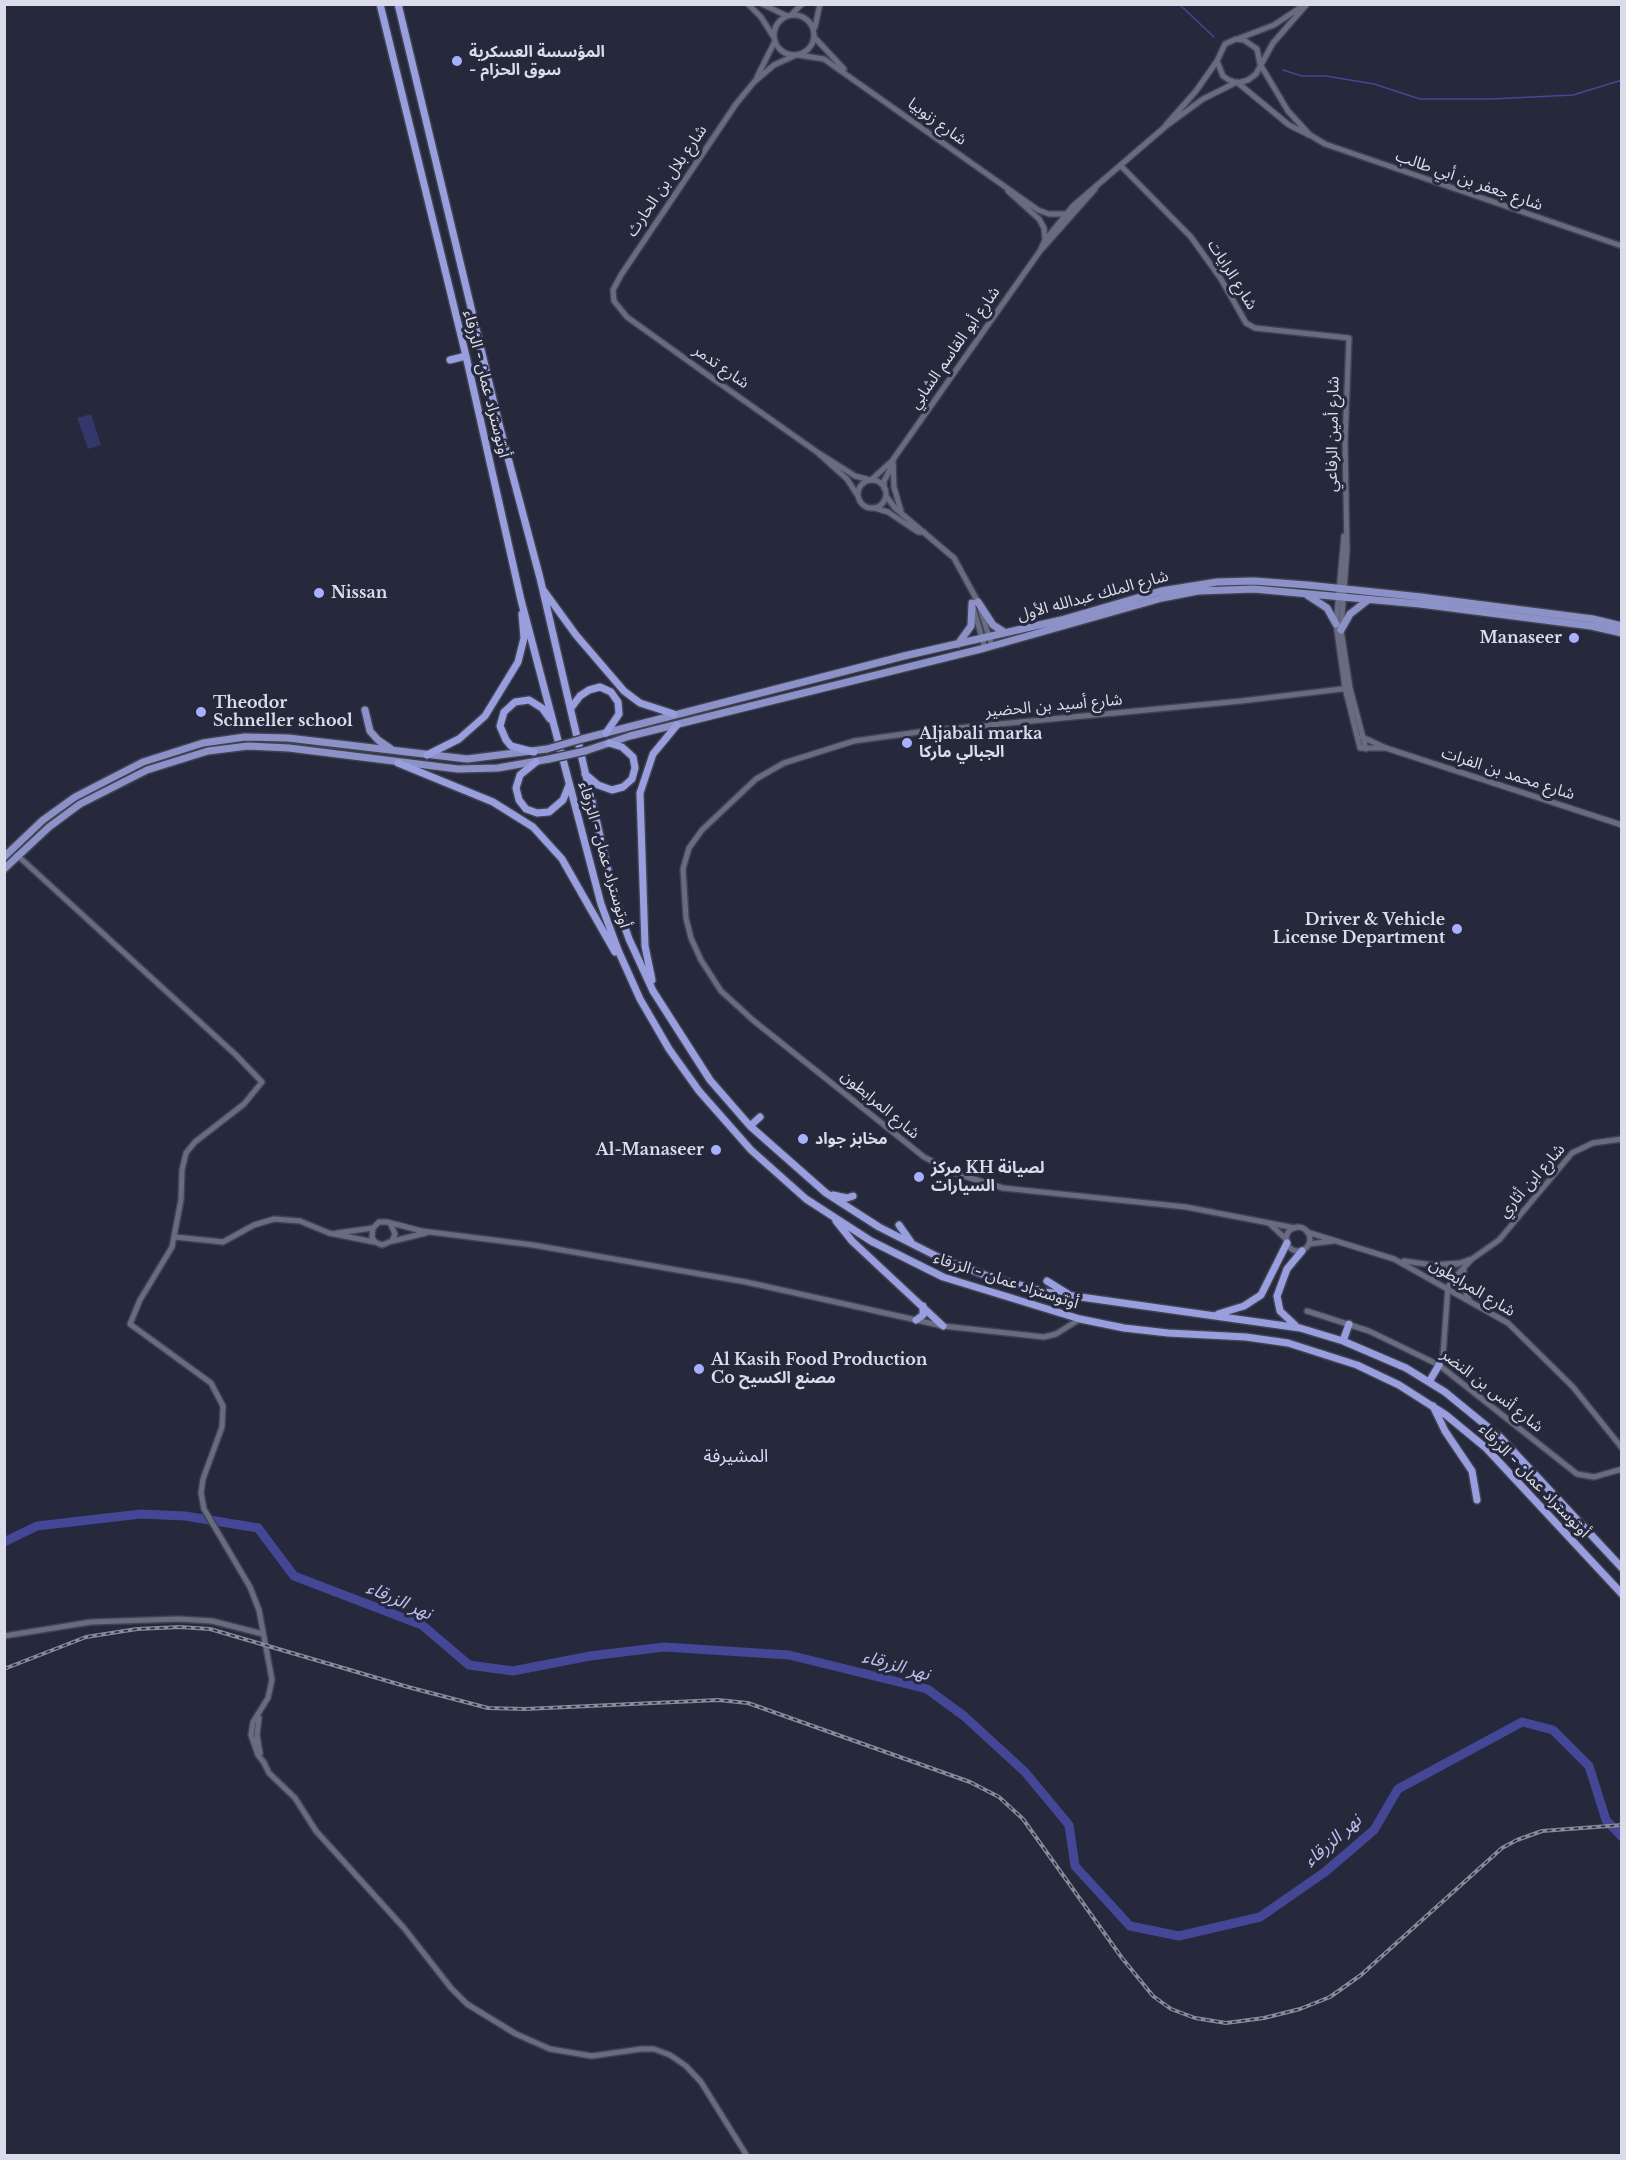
<!DOCTYPE html>
<html>
<head>
<meta charset="utf-8">
<style>
	body { margin:0 }
	#map { position:relative; width:1626px; height:2160px; overflow:hidden; background:#26283b; font-family:"Libre Baskerville",serif }
	canvas { display:block }
	.frame { position:absolute; inset:0; border:6px solid #dadde9; pointer-events:none }
</style>
</head>
<body>
<div id="map">
<canvas width="1626" height="2160"></canvas>
<div class="frame"></div>
</div>
<script>
const g = document.querySelector('canvas').getContext('2d');
g.lineJoin = 'round';
function fill(path, color) {
  g.fillStyle = color;
  g.fill(path, 'evenodd');
}
function shape(rows) {
  const path = new Path2D();
  for (const r of rows) {
    if (r.length === 3) {
      path.moveTo(r[0] + r[2], r[1]);
      path.arc(r[0], r[1], r[2], 0, 2 * Math.PI);
      continue;
    }
    path.moveTo(r[0], r[1]);
    for (let i = 2; i < r.length; i += 2) path.lineTo(r[i], r[i + 1]);
  }
  return path;
}
function stroke(path, color, width, dash) {
  g.strokeStyle = color;
  g.lineWidth = width;
  g.lineCap = dash ? 'butt' : 'round';
  g.setLineDash(dash || []);
  g.stroke(path);
}
function write(font, color, halo, rows, align = 'center') {
  g.font = font + ' "Libre Baskerville","Noto Sans Arabic",serif';
  g.lineWidth = 6;
  g.setLineDash([]);
  g.textBaseline = 'middle';
  g.strokeStyle = halo;
  g.fillStyle = color;
  for (const [text, x, y, turn = 0] of rows) {
    g.save();
    g.translate(x, y);
    g.rotate((+turn || 0) * Math.PI / 180);
    g.textAlign = isNaN(turn) ? turn : align;
    if (halo) g.strokeText(text, 0, 0);
    g.fillText(text, 0, 0);
    g.restore();
  }
}
const green = shape([
	[91,414,101,445,88,449,77,418]
]);
const stream = shape([
	[1179,4,1214,37],
	[1283,70,1302,76,1326,76,1374,84,1420,99,1491,99,1573,95,1622,80]
]);
const river = shape([
	[4,1542,37,1526,141,1514,185,1516,258,1528,294,1576,422,1625,469,1665,513,1671,590,1656,664,1647,789,1655,927,1689,964,1716,1025,1772,1069,1825,1075,1866,1130,1926,1179,1936,1260,1917,1325,1872,1374,1830,1398,1789,1522,1722,1553,1730,1589,1766,1606,1820,1622,1837]
]);
const tertiary = shape([
	[748,4,761,17,773,36],
	[762,4,787,16],
	[794,35,20],
	[791,15,802,4],
	[815,27,820,4],
	[815,38,844,69],
	[1240,38,1274,25,1304,5],
	[796,55,774,65,754,82,736,104,621,275,613,290,614,301,627,317,712,378,817,452,855,476,870,480],
	[798,55,824,59,1038,210,1049,214,1066,214],
	[1260,64,1288,111,1310,135,1325,144,1622,246],
	[1260,64,1257,49,1244,40,1236,39,1225,44,1217,61,1223,76,1229,80,1238,83,1248,80,1256,74,1273,43,1307,4],
	[757,77,775,41],
	[1238,83,1289,125,1309,135],
	[1166,125,1196,91,1217,61],
	[1121,166,1191,237,1221,279,1246,323,1255,328,1349,338,1345,442,1347,550,1341,630,1350,688,1366,749],
	[1008,191,1039,219,1044,228,1045,240],
	[1040,251,1045,240,1073,206,1166,126,1203,99,1237,82],
	[818,453,847,479,858,496],
	[893,460,894,487,901,511],
	[871,480,892,461,1040,251,1095,189],
	[872,494,14],
	[884,488,884,481,892,466],
	[886,496,895,508,954,558,978,602,992,646],
	[875,508,888,512,918,532,924,532],
	[1344,536,1336,624,1345,688,1360,748,1384,748],
	[973,607,985,648],
	[1362,737,1386,748,1622,825],
	[17,855,236,1055,262,1082,244,1104,195,1142,186,1153,182,1170,181,1200,172,1247,140,1300,130,1324,211,1383,223,1406,222,1427,203,1479,201,1493,204,1509,250,1587,259,1610,272,1680,268,1698,253,1722,251,1735,258,1755,265,1764],
	[1270,1224,1287,1240],
	[391,1225,395,1234,392,1241,382,1245,375,1242,372,1237,373,1228,379,1222,387,1222,422,1231,533,1245,746,1282,943,1326,1044,1337,1056,1334,1080,1319],
	[1298,1239,12],
	[1295,1228,1186,1207,1003,1188,957,1174,924,1157,754,1021,721,991,701,960,691,938,686,918,683,869,689,848,702,830,756,779,784,763,854,741,926,731,1241,701,1350,688],
	[1307,1232,1394,1259,1508,1323,1573,1387,1622,1448],
	[337,1233,373,1228],
	[175,1237,223,1242,254,1225,274,1219,300,1221,329,1233,374,1242],
	[393,1241,426,1233],
	[1309,1244,1333,1241],
	[1404,1261,1433,1265,1459,1263],
	[1464,1268,1463,1287,1469,1299],
	[1433,1279,1452,1266,1471,1259],
	[1307,1311,1369,1331,1439,1365,1577,1474,1594,1477,1622,1469],
	[1439,1365,1443,1355,1448,1287,1453,1279,1472,1259,1499,1240,1572,1153,1593,1143,1622,1139],
	[4,1636,91,1622,178,1619,212,1621,263,1634],
	[259,1718,257,1735,260,1753],
	[263,1761,269,1773,295,1798,316,1831,404,1928,451,1988,467,2004,516,2034,550,2049,592,2056,641,2049,654,2049,670,2055,686,2066,701,2082,747,2156]
]);
const primary = shape([
	[1307,595,1327,608,1336,624],
	[978,602,993,625,1004,632],
	[1341,630,1350,614,1368,600],
	[958,644,971,626,972,603],
	[365,710,370,731,378,740,391,749],
	[582,739,904,656,1061,620,1161,591,1217,582,1254,581,1307,585,1421,597,1593,619,1622,626],
	[585,751,630,736,985,648,1162,598,1198,591,1254,589,1420,604,1591,626,1622,633],
	[4,857,43,820,75,797,143,762,203,743,245,737,288,738,467,759,547,749],
	[4,869,49,827,80,804,147,770,208,751,248,746,289,748,458,769,498,768,549,759]
]);
const trunk = shape([
	[380,4,466,356,521,600,601,904,618,950,640,999,669,1049,699,1091,751,1150,806,1199,871,1241,943,1277,1080,1319,1124,1328,1168,1333,1246,1337,1288,1343,1357,1365,1399,1385,1446,1415,1486,1448,1622,1594],
	[398,4,499,424,540,578,614,896,629,939,653,991,710,1080,750,1126,826,1193,879,1227,942,1259,993,1278,1045,1292,1300,1328,1343,1341,1406,1368,1445,1392,1500,1437,1622,1568],
	[450,360,466,356],
	[544,591,576,635,624,691,640,703,674,714],
	[571,708,580,696,589,690,600,687,611,692,618,702,619,714,606,733],
	[534,752,511,746,506,740,500,726,504,712,515,702,529,700,542,708,550,719],
	[427,755,459,739,485,716,518,662,524,638,522,614],
	[536,762,520,775,516,788,519,800,526,809,537,813,549,812,563,800,569,785],
	[398,763,493,802,533,827,562,859,615,952],
	[585,774,598,785,612,790,623,787,632,779,635,768,633,757,622,747,609,743],
	[652,980,645,946,640,793,653,754,677,725],
	[750,1126,760,1117],
	[833,1195,847,1198,853,1196],
	[836,1221,852,1241,943,1326],
	[899,1225,911,1242],
	[1047,1281,1068,1294],
	[1218,1314,1244,1306,1261,1295,1287,1243],
	[916,1320,923,1315,923,1306],
	[1295,1325,1280,1311,1277,1296,1287,1269,1302,1251],
	[1343,1341,1349,1324],
	[1429,1382,1439,1365],
	[1433,1406,1445,1431,1472,1471,1477,1500]
]);
const rail = shape([
	[4,1669,86,1637,137,1629,180,1627,210,1629,408,1687,488,1708,525,1709,718,1700,748,1703,970,1782,999,1797,1023,1819,1122,1958,1153,1996,1171,2009,1195,2018,1226,2023,1264,2018,1300,2009,1330,1997,1361,1975,1502,1848,1517,1840,1542,1831,1622,1825]
]);
const primaryBridge = shape([
	[547,749,582,739],
	[549,759,585,751]
]);
const markers = [
	[457,61,6,"#a7b0fc"],
	[319,593,6,"#a7b0fc"],
	[1574,638,6,"#a7b0fc"],
	[201,712,6,"#a7b0fc"],
	[907,743,6,"#a7b0fc"],
	[1457,929,6,"#a7b0fc"],
	[803,1139,6,"#a7b0fc"],
	[716,1150,6,"#a7b0fc"],
	[919,1177,6,"#a7b0fc"],
	[699,1369,6,"#a7b0fc"]
];
const poiNames = [
	["المؤسسة العسكرية",469,52],
	["- سوق الحزام",469,70],
	["Nissan",331,593],
	["Manaseer",1562,638,"right"],
	["Theodor",213,703],
	["Schneller school",213,721],
	["Aljabali marka",919,734],
	["الجبالي ماركا",919,752],
	["Driver & Vehicle",1445,920,"right"],
	["License Department",1445,938,"right"],
	["مخابز جواد",815,1139],
	["Al-Manaseer",704,1150,"right"],
	["مركز KH لصيانة",931,1168],
	["السيارات",931,1186],
	["Al Kasih Food Production",711,1360],
	["Co مصنع الكسيح",711,1378]
];
const streetNames = [
	["شارع زنوبيا",937,122,36],
	["شارع بلال بن الحارث",667,181,-56],
	["شارع جعفر بن أبي طالب",1469,181,19],
	["شارع الرايات",1232,275,58],
	["شارع أبو القاسم الشابي",955,348,-55],
	["شارع تدمر",721,367,35],
	["أوتوستراد عمان - الزرقاء",486,384,76],
	["شارع أمين الرفاعي",1333,434,-89],
	["شارع الملك عبدالله الأول",1093,596,-15],
	["شارع أسيد بن الحضير",1054,706,-5],
	["شارع محمد بن الفرات",1508,774,18],
	["أوتوستراد عمان - الزرقاء",604,855,74],
	["شارع المرابطون",880,1105,40],
	["شارع ابن أثاري",1532,1181,-49],
	["أوتوستراد عمان - الزرقاء",1006,1281,18],
	["شارع المرابطون",1472,1288,31],
	["شارع أنس بن النضر",1492,1391,38],
	["أوتوستراد عمان - الزرقاء",1534,1481,46]
];
const neighbourhoodNames = [
	["المشيرفة",736,1457]
];
const waterNames = [
	["نهر الزرقاء",399,1601,24],
	["نهر الزرقاء",896,1666,16],
	["نهر الزرقاء",1333,1841,-41]
];
fill(green, '#34376b');
stroke(stream, '#444796', 1.5);
stroke(river, '#444796', 9);
stroke(tertiary, '#404251', 8);
stroke(primary, '#404251', 10);
stroke(trunk, '#404251', 10);
stroke(tertiary, '#696c81', 5);
stroke(primary, '#8c92c7', 7);
stroke(trunk, '#989ede', 7);
stroke(rail, '#878a99', 4);
stroke(rail, '#26283b', 1.5, [4.5]);
stroke(primaryBridge, '#404251', 10, []);
stroke(primaryBridge, '#8c92c7', 7);
for (const [x, y, r, color] of markers) {
  const dot = new Path2D();
  dot.arc(x, y, r, 0, 2 * Math.PI);
  g.fillStyle = color;
  g.fill(dot);
  stroke(dot, '#26283b', 2);
}
write('bold 16px', '#dadde9', '#26283b', poiNames, 'left');
write('16px', '#dadde9', '#26283b', streetNames);
write('18px', '#d6dbf8', '#26283b', neighbourhoodNames);
write('italic 18px', '#bbc1ee', '#26283b', waterNames);
</script>
</body>
</html>
